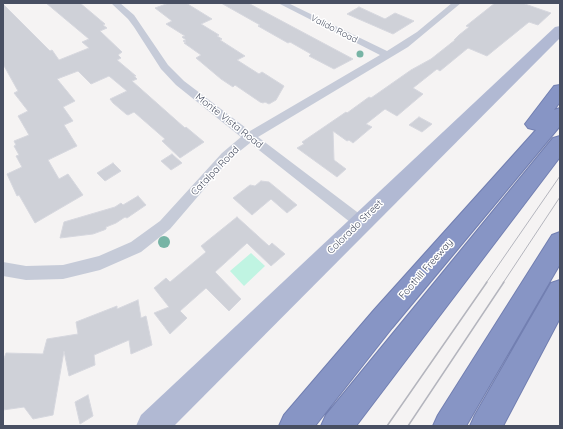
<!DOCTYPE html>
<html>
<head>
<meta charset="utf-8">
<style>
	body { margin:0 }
	#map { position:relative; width:563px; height:429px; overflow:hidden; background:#f5f3f3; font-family:Quicksand,sans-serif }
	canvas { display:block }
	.frame { position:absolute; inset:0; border:4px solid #484f62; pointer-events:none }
</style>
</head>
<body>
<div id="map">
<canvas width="563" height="429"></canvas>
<div class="frame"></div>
</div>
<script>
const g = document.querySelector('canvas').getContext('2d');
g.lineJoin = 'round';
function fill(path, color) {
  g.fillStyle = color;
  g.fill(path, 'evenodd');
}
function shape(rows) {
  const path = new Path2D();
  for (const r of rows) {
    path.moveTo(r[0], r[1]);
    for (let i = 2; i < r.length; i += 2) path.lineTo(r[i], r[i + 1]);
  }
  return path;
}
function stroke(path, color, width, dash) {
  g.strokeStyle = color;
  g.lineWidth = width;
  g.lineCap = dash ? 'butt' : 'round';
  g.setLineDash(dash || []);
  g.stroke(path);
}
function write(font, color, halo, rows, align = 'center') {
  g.font = font + ' Quicksand,sans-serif';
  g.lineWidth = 3;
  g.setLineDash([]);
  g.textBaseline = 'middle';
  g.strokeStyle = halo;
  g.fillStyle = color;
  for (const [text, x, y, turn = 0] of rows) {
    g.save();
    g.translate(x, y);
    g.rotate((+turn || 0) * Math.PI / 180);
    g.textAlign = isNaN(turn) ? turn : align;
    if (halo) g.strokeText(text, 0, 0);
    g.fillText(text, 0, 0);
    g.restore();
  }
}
const green = shape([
	[251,253,265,266,244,286,230,271]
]);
const building = shape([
	[46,3,80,3,105,24,103,25,107,28,100,31,122,52,118,55,121,58,117,60,136,76,134,76,137,79,132,81,185,128,186,127,204,142,180,158,162,141,165,139,134,112,128,115,126,114,113,103,110,99,127,91,109,76,91,84,78,71,57,79,75,101,63,107,73,121,64,125,77,146,48,160,59,179,68,174,83,195,35,223,19,195,17,196,7,174,22,167,16,156,19,155,14,146,16,145,14,141,29,135,18,116,28,111,14,93,18,91,3,64,3,4,50,51,52,50,59,60,89,48,82,42,89,39,46,3],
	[169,3,186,3,212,19,201,24,219,35,217,36,222,39,220,40,245,56,237,60,259,74,262,72,284,86,276,100,269,104,265,102,263,103,260,102,235,85,233,87,221,79,196,58,201,55,184,43,186,42,183,41,186,40,182,37,185,36,166,24,172,21,155,8,169,3],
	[221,3,248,3,353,59,334,69,309,56,311,54,290,42,288,43,258,26,260,25,221,3],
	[495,3,522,3,551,13,538,25,529,22,487,56,468,48,440,71,437,69,413,88,423,94,397,116,385,109,366,124,372,127,353,143,349,140,347,141,333,131,334,160,346,169,337,177,297,148,304,144,302,142,346,112,347,113,369,97,371,98,411,70,431,59,455,40,454,40,459,35,469,27,466,26,495,3],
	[359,7,385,19,395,13,414,21,393,34,347,14,359,7],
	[419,117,432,124,422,132,409,125,419,117],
	[172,154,182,163,171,170,161,161,172,154],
	[113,163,121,171,105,181,97,173,113,163],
	[261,181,269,182,297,205,287,213,271,199,252,215,233,198,250,185,255,186,261,181],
	[138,196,146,205,127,218,125,217,116,223,106,227,106,229,104,230,93,234,60,238,64,222,115,207,121,203,123,205,138,196],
	[237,217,269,246,272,243,285,254,271,266,247,243,215,272,241,299,229,311,206,288,180,311,187,318,170,334,154,313,169,307,154,288,166,278,170,282,206,252,201,246,237,217],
	[138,300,141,318,146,316,152,345,131,354,129,340,94,355,95,365,69,376,64,351,53,415,33,419,24,407,3,410,3,361,6,353,43,354,47,339,78,334,76,322,117,306,117,309,138,300],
	[88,395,93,416,80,424,75,402,88,395]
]);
const street = shape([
	[111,3,120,3,134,15,168,65,184,81,250,131,380,55,278,3,288,3,387,51,417,32,452,3,461,3,408,47,258,137,365,218,367,222,365,226,360,228,355,226,250,143,230,159,170,229,141,252,100,270,63,279,26,280,3,276,3,262,26,266,63,265,99,256,131,242,160,221,222,153,241,137,176,85,161,69,134,27,128,19,111,3]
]);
const primary = shape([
	[560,26,560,38,174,426,136,426,141,415,555,27,560,26]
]);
const highway = shape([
	[560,85,560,102,554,110,560,108,560,126,392,328,315,426,279,426,284,415,374,310,536,130,528,128,525,124,554,86,560,85],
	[560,136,560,157,356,426,321,426,326,415,553,138,560,136],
	[560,232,560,264,466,426,433,426,438,415,552,235,560,232],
	[560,280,560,318,503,426,470,426,475,415,551,283,560,280]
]);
const tramFar1 = shape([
	[486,283,560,176],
	[503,283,560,197]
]);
const tram = shape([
	[387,426,487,282],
	[408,426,504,282]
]);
const trees = [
	[360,54,3.5],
	[164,242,6]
];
const farStreetnames = [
	["Valido Road",334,29,27]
];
const streetNames = [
	["Monte Vista Road",229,121,38],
	["Catalpa Road",215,171,-46],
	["Colorado Street",355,227,-44],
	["Foothill Freeway",426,269,-49]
];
fill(green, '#c0f4e2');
fill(building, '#cfd1d8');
stroke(building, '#d6d7de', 1);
stroke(highway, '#727fb1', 2);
fill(street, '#c6cbd8');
fill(primary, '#b1b9d3');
fill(highway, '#8795c5');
stroke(tramFar1, '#b4b5bd', 1);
stroke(tram, '#b4b5bd', 1.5);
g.fillStyle = '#77b4a5';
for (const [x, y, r] of trees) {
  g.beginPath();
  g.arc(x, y, r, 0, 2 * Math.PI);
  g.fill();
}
write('9px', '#484f62', '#fff', farStreetnames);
write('10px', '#484f62', '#fff', streetNames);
</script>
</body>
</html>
